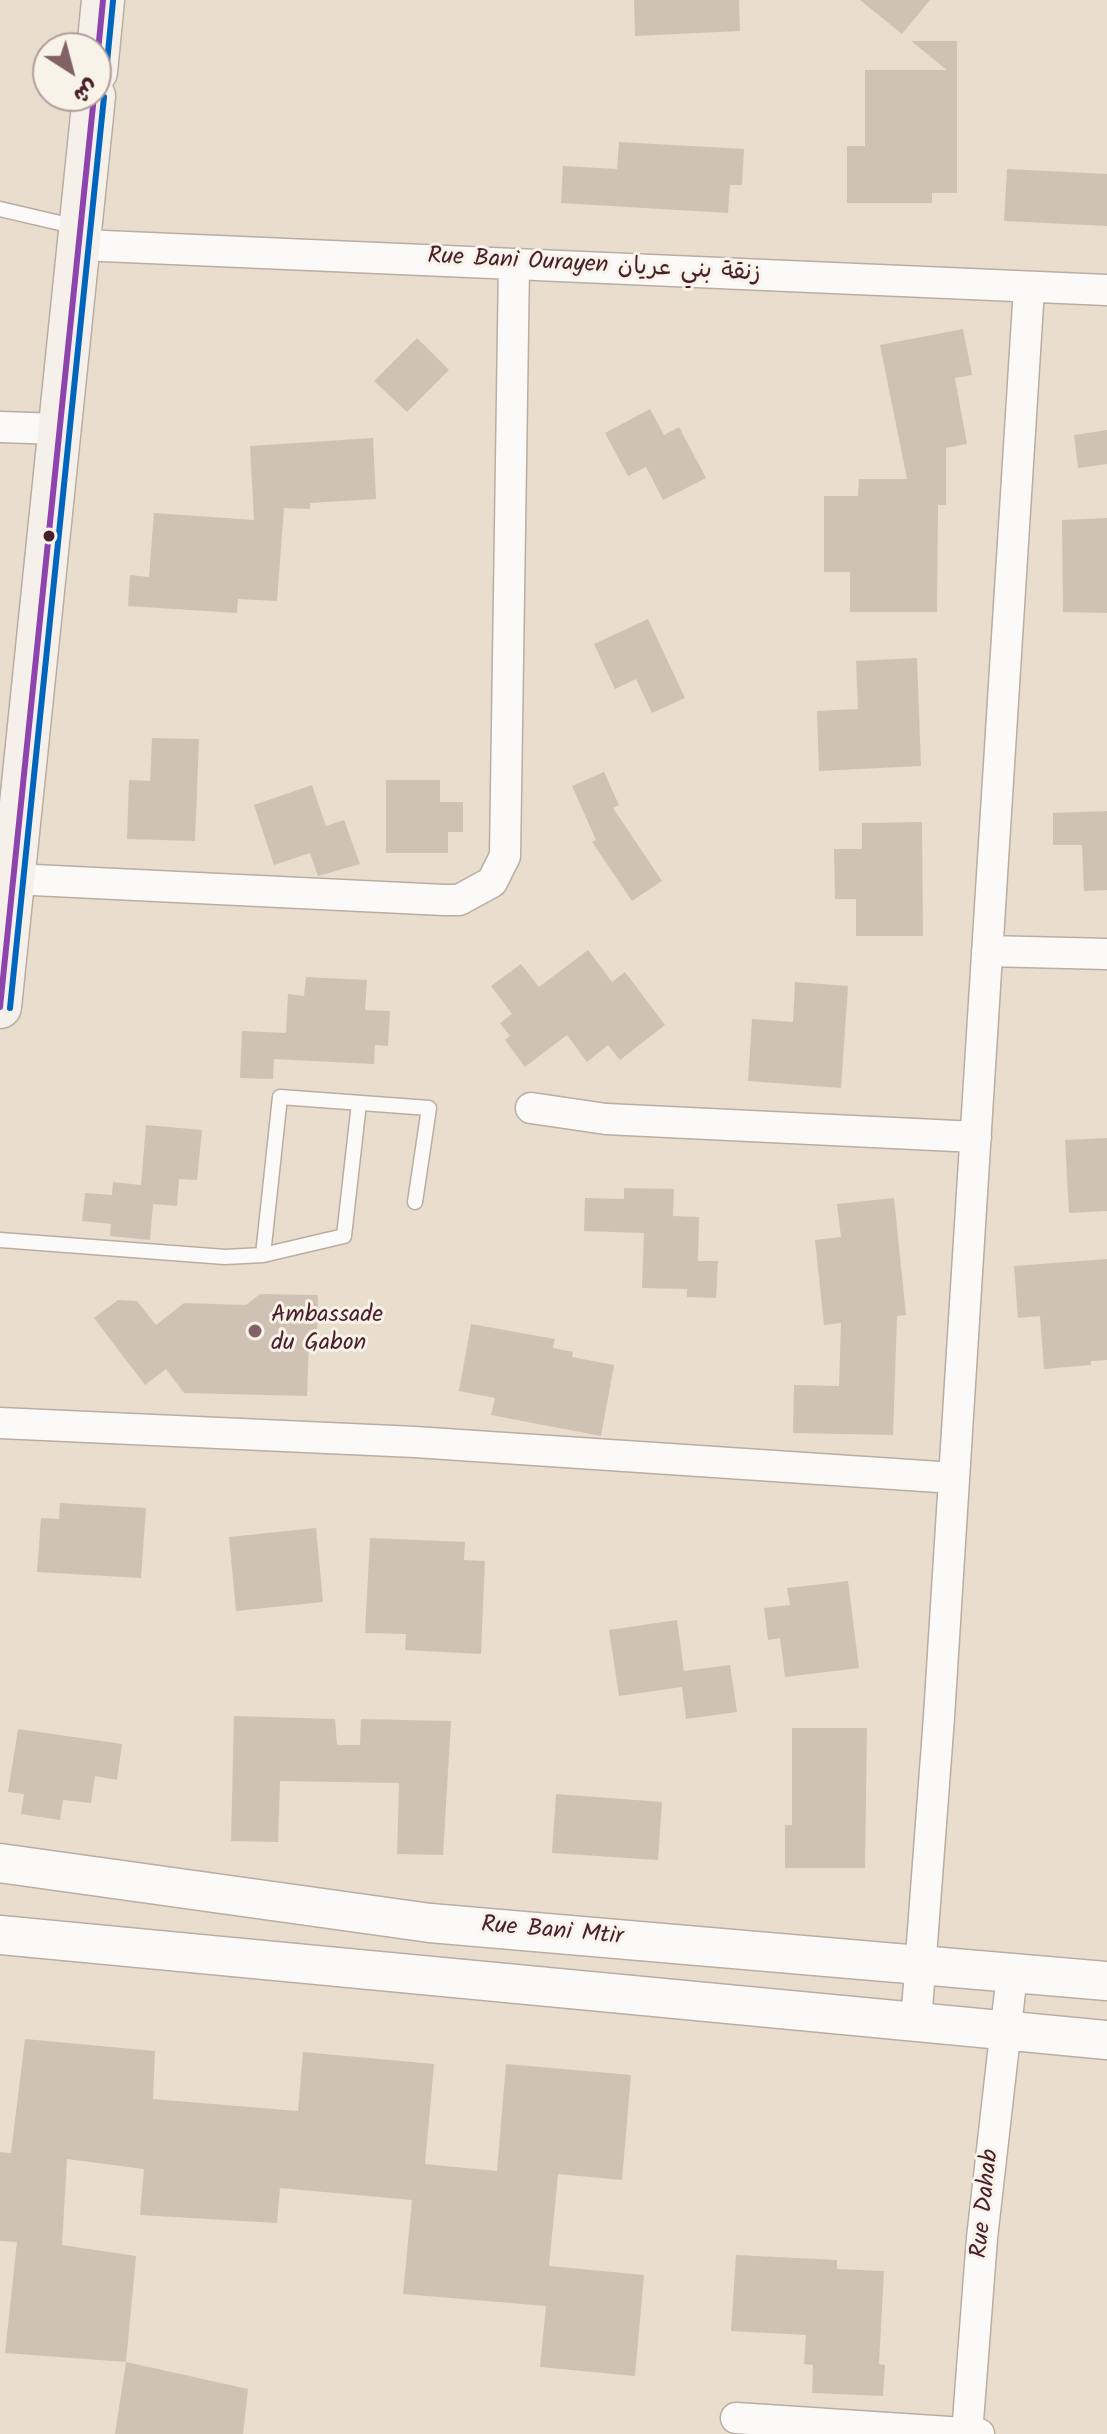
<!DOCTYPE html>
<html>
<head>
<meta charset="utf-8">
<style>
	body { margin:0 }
	#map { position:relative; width:1107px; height:2434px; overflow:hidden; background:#e9ddcd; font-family:Kalam,"Playpen Sans Arabic",sans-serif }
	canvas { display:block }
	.north { position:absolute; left:32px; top:32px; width:80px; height:80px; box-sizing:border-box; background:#f7f3e8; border:2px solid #b29e9c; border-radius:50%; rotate:144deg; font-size:22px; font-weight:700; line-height:32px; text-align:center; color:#4a1f2b }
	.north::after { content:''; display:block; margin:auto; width:28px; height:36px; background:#826264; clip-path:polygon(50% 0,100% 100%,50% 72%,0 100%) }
</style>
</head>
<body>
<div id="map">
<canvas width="1107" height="2434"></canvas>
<div class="north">ش</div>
</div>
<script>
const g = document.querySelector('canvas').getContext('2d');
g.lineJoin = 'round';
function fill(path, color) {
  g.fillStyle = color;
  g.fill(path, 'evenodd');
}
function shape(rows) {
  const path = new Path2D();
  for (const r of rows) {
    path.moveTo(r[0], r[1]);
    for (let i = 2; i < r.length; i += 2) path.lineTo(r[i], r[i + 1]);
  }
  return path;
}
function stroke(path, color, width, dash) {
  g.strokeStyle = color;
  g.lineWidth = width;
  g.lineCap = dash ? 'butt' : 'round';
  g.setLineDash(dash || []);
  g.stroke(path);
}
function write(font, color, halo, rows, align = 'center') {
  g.font = font + ' Kalam,"Playpen Sans Arabic",sans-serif';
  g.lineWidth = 6;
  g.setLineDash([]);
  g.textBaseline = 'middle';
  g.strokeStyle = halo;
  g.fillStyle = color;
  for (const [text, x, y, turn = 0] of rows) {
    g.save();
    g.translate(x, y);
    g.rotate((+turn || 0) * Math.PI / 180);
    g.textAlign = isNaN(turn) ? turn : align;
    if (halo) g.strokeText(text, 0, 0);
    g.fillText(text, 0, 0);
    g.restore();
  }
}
const building = shape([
	[634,0,739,0,740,31,635,36],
	[860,0,930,0,902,34],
	[911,41,957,41,957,193,932,193,932,203,847,203,847,146,865,146,865,70,947,70],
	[619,142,744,149,742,185,730,185,728,213,561,203,563,166,617,169],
	[1007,169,1107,174,1107,226,1004,221],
	[963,329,972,375,955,378,967,444,946,448,946,505,938,505,937,612,850,612,850,572,824,572,824,496,858,496,859,479,907,479,880,345],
	[417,338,449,370,407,412,374,381],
	[650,409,664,435,679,427,706,478,663,500,646,467,628,476,605,433],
	[1107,430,1107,464,1078,468,1074,435],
	[373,438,376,499,310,503,310,509,284,508,277,601,238,599,237,613,128,606,130,575,149,577,154,513,254,520,250,446],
	[1107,518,1107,613,1063,612,1062,520],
	[648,619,685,698,652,713,636,679,615,689,594,644],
	[917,658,921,766,819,771,817,711,858,709,856,661],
	[152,738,199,739,195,841,127,839,129,780,150,781],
	[604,772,619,805,613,808,662,881,632,901,592,842,596,840,572,786],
	[386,780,440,780,440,802,463,802,463,832,448,832,448,853,386,853],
	[312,785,326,826,344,820,360,864,318,876,310,853,274,865,254,805],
	[1107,811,1107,890,1084,891,1082,845,1053,845,1053,813],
	[922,822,923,936,856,936,856,899,835,899,834,849,862,849,862,823],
	[588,950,612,982,625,972,665,1025,620,1060,608,1045,587,1062,567,1035,525,1067,505,1040,510,1036,500,1023,512,1014,491,986,521,964,539,987],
	[306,977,367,980,365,1010,390,1011,388,1046,375,1045,374,1064,274,1059,273,1079,240,1078,242,1031,286,1033,288,994,304,996],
	[795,982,848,986,841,1088,748,1081,752,1019,793,1022],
	[146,1125,202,1130,197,1180,179,1179,177,1206,153,1204,150,1240,110,1236,111,1224,82,1221,85,1193,112,1195,113,1182,141,1185],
	[1107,1138,1107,1211,1069,1213,1065,1140],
	[624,1188,674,1189,673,1216,699,1217,698,1261,718,1261,716,1298,687,1297,687,1289,642,1288,644,1233,584,1231,585,1198,624,1199],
	[894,1198,906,1315,897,1316,893,1435,793,1433,794,1385,839,1386,841,1323,824,1325,815,1240,841,1237,837,1204],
	[1107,1259,1107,1360,1091,1361,1091,1365,1044,1369,1040,1316,1018,1318,1014,1266],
	[260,1294,318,1295,317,1335,309,1342,307,1396,184,1393,166,1369,145,1385,94,1318,118,1300,137,1301,156,1325,184,1303,246,1305],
	[471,1324,555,1339,553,1348,573,1352,572,1357,614,1365,601,1436,491,1415,495,1398,459,1391],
	[60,1503,146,1508,141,1578,37,1572,41,1518,59,1519],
	[316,1528,323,1602,236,1611,229,1537],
	[370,1538,465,1542,464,1560,485,1561,481,1654,405,1650,406,1634,365,1633],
	[848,1581,859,1668,785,1677,780,1638,768,1640,764,1608,790,1605,787,1588],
	[677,1620,684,1671,730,1665,737,1712,686,1719,682,1687,619,1696,609,1630],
	[234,1716,335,1719,337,1745,360,1745,361,1719,451,1721,443,1855,397,1854,399,1783,280,1781,278,1842,231,1841],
	[792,1728,867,1728,865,1868,785,1868,785,1825,792,1825],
	[18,1729,122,1744,117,1780,95,1776,91,1803,63,1800,60,1820,21,1814,24,1794,8,1792],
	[556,1794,662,1802,658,1860,552,1853],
	[25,2039,155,2051,153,2099,298,2111,303,2052,434,2064,425,2164,497,2171,506,2064,631,2075,622,2180,558,2174,549,2266,644,2275,635,2376,540,2367,546,2306,403,2294,412,2200,280,2188,277,2223,140,2215,144,2169,67,2159,62,2245,136,2256,126,2362,5,2353,17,2242,0,2241,0,2152,11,2153],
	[736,2255,837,2260,837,2269,884,2271,879,2364,885,2365,883,2396,812,2393,813,2365,804,2364,806,2335,731,2331],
	[126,2362,248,2389,243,2434,115,2434]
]);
const service = shape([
	[0,209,77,227],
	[0,1240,225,1257,263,1255,280,1097,429,1108,415,1202],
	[263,1255,344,1236,359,1103]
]);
const minor = shape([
	[81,245,1107,290],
	[0,427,60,429],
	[13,879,444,900,459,900,492,882,505,856,514,264],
	[987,951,1107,954],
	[531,1108,606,1119,976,1137],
	[0,1423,415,1442,954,1478],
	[916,2023,939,1717,1029,288],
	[736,2418,979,2434],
	[967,2434,982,2238,1012,1974]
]);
const tertiary = shape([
	[0,1863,430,1923,1107,1981],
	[0,1935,1107,2040]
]);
const secondary = shape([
	[96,72,103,0],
	[0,1007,94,96]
]);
const bus1 = shape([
	[96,72,103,0],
	[0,1007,94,96]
]);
const bus2 = shape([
	[106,73,113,1],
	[10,1008,104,97]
]);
const markers = [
	[49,536,7,"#4a1f2b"],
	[255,1331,8,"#826264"]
];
const streetNames = [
	["Rue Bani Ourayen زنقة بني عريان",594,267,3],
	["Rue Bani Mtir",552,1933,5],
	["Rue Dahab",987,2204,-84]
];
const poiNames = [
	["Ambassade",271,1317],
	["du Gabon",271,1345]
];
fill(building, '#cfc2b4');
stroke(service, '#b9ada4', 17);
stroke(minor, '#b9ada4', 33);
stroke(tertiary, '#b9ada4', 41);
stroke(secondary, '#b9ada4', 45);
stroke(service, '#fcfaf8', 14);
stroke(minor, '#fcfaf8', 30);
stroke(tertiary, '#fcfaf8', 38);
stroke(secondary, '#f5f1ea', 42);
stroke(bus1, '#8e44ad', 6);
stroke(bus2, '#0065bd', 6);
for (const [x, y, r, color] of markers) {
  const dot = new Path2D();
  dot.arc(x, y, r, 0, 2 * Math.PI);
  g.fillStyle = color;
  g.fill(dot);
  stroke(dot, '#f7f3e8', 3);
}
write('24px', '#4a1f2b', '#f7f3e8', streetNames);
write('24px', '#4a1f2b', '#f7f3e8', poiNames, 'left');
</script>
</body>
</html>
